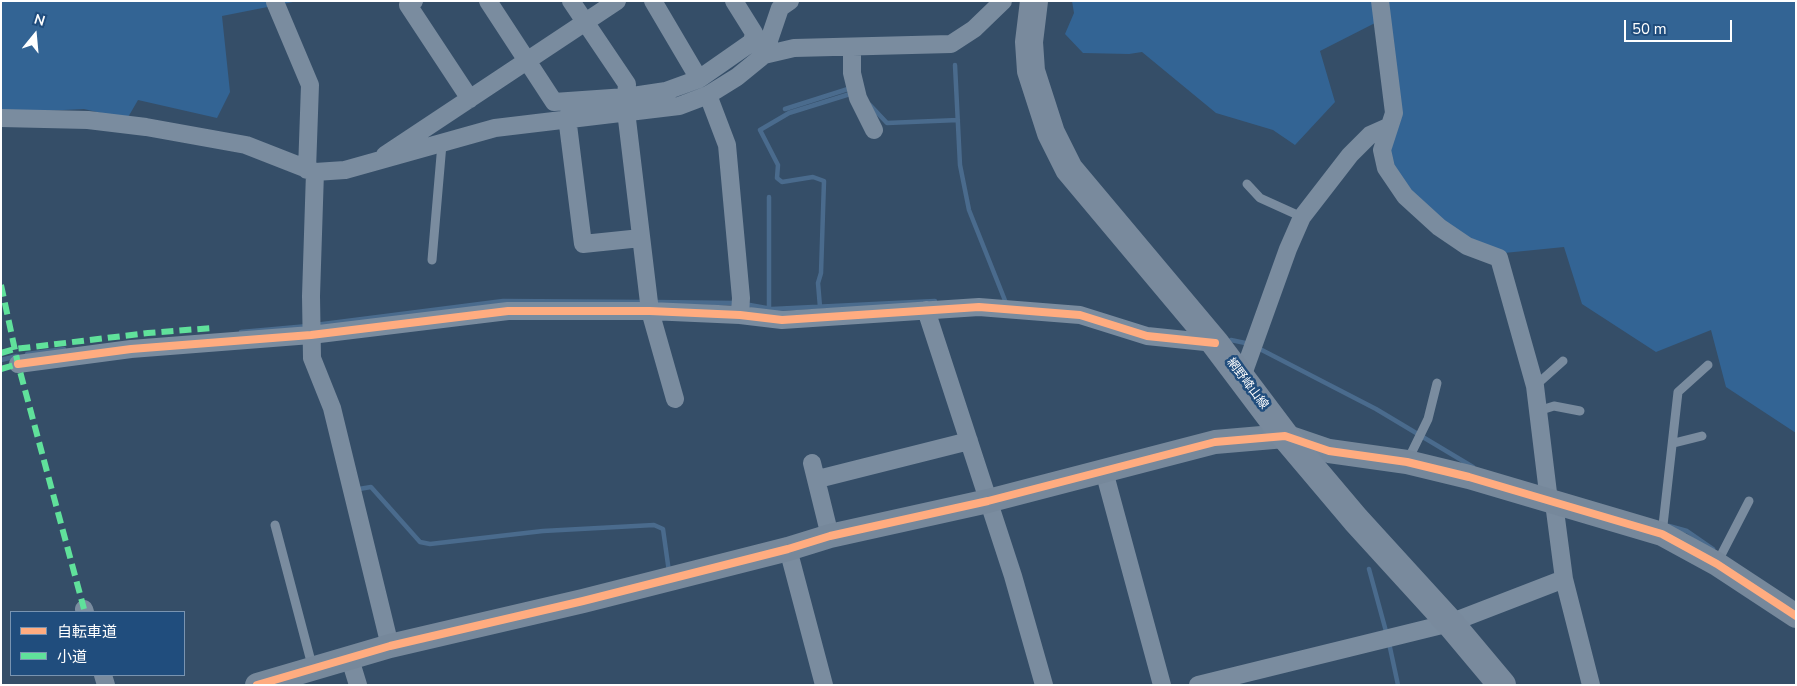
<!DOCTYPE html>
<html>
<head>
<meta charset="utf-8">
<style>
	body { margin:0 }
	#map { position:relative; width:1797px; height:686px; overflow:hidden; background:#354e68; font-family:"Nunito Sans","Noto Sans JP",sans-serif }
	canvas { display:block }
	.frame { position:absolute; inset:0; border:2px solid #fff; pointer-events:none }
	.legend { position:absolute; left:10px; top:611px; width:175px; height:65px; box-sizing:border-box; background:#204d7d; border:1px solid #7994b1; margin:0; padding:6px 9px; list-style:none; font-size:15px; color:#fff }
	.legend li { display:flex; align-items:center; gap:10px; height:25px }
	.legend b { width:25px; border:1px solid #7994b1 }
	.north { position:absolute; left:10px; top:10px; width:50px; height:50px; -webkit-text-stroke:4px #204d7d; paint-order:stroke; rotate:17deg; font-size:14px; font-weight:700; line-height:20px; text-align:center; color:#fff }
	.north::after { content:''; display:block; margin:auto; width:18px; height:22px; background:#fff; clip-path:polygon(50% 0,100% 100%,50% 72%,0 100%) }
	.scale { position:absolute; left:1624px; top:20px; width:108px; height:22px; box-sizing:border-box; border:2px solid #fff; border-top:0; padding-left:6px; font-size:15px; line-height:18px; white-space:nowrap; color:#fff; -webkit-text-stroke:4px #204d7d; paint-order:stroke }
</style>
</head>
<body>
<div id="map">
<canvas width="1797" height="686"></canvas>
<div class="frame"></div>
<ul class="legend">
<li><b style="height:6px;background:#ffac80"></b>自転車道</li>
<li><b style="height:6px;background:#60e19b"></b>小道</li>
</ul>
<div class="north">N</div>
<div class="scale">50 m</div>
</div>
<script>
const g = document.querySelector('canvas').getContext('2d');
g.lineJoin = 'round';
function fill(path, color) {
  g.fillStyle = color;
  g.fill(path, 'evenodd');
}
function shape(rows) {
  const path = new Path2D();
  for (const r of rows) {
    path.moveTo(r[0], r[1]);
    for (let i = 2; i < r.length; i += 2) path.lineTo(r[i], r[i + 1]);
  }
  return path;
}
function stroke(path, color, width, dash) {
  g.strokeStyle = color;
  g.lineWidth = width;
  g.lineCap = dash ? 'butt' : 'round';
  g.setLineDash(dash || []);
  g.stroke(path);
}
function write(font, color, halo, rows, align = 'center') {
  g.font = font + ' "Nunito Sans","Noto Sans JP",sans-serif';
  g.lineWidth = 5;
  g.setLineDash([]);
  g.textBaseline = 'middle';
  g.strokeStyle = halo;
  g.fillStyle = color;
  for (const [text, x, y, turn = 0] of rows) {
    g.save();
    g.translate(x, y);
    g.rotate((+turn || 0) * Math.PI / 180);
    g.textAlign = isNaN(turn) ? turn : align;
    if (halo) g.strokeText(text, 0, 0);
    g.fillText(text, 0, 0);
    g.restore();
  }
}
const green = shape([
	[1,1,298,1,222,16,230,92,217,118,138,100,127,119,84,109,1,113],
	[1072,1,1376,1,1377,22,1320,51,1335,102,1295,145,1273,130,1216,113,1142,52,1129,54,1083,53,1065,34,1074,13],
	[1387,1,1796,1,1796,433,1726,387,1711,330,1656,352,1582,304,1564,247,1504,253,1469,242,1408,194,1391,166]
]);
const stream = shape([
	[955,65,960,165,969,210,1006,303],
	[870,105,887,123,958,120],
	[785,109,848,89],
	[654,302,736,303],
	[744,304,772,309,935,301],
	[820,307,818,283,821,273,824,181,813,177,782,182,777,178,778,165,760,130,789,113,850,94],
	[769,309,769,197],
	[315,325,503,301,646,302],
	[241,332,308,326],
	[1231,340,1250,344],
	[1256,347,1376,409,1473,467],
	[27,354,64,349],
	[1,360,17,356],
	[359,489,371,487,420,542,430,544,543,531,654,525,663,529,669,572],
	[1669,526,1687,531,1713,549],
	[1369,569,1387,635],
	[1389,643,1398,685]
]);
const lane = shape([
	[1247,184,1260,198,1302,217],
	[432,260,442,144],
	[1535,386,1563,361],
	[1538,411,1554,406,1580,411],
	[1674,443,1702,436],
	[1407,462,1428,419,1437,383],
	[275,525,313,669],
	[1662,534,1678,392,1708,365],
	[1717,563,1749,501]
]);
const street = shape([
	[414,1,408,5,470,99],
	[488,1,554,102,626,97,666,91,699,79,752,42,754,33,734,1],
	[571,1,627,84,626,97],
	[653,1,699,79],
	[1380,1,1394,113,1382,150,1386,168,1405,196,1439,227,1467,246,1499,258,1535,386,1549,501],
	[275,2,310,85,307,170],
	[852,47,852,73,858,98,874,130],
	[764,55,780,8,790,1],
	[708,95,727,145,741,298,740,315],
	[626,111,650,311,675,399],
	[567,117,583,244,641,238],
	[1,118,88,120,146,127,246,145,315,172,345,170,495,128,679,106,708,95,737,77,764,55,794,48,951,44,974,29,1003,1],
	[385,155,617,1],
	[315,172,311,296,312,358,332,408,390,646],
	[926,310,1013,576,1044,685],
	[18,364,131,349,311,335,508,311,650,311,740,315,782,320,979,307,1080,315,1147,336,1215,343],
	[1242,377,1288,249,1302,217,1350,155,1370,135,1388,127],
	[812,463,830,536],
	[1104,471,1162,685],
	[818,479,969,441],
	[1554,503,1564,579,1591,685],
	[788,549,824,685],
	[84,609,85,612],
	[350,659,358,685],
	[103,675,106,685],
	[1198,685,1450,623,1564,579]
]);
const secondary = shape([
	[257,685,390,646,583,601,788,549,830,536,988,501,1215,442,1285,436,1329,451,1407,462,1469,477,1662,534,1717,564,1796,616]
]);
const primary = shape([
	[1034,1,1029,42,1031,71,1051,133,1069,169,1215,343,1285,436,1356,520,1450,623,1502,685]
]);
const quiet = shape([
	[1,285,18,364,84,609],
	[1,353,15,349,148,333,212,328],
	[1,369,18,364]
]);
const cycleway = shape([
	[18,364,131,349,311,335,508,311,650,311,740,315,782,320,979,307,1080,315,1147,336,1215,343],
	[257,685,390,646,583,601,788,549,830,536,988,501,1215,442,1285,436,1329,451,1407,462,1469,477,1662,534,1717,564,1796,616]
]);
const streetNames = [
	["網野峰山線",1247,384,53]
];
fill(green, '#336494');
stroke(stream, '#4a6b8d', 4.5);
stroke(lane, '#7a8c9f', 9);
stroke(street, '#7a8c9f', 18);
stroke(secondary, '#76889b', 24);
stroke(primary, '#798a9d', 28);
stroke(quiet, '#60e19b', 6, [12, 6]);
stroke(cycleway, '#ffac80', 8);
write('12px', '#fff', '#204d7d', streetNames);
</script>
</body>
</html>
